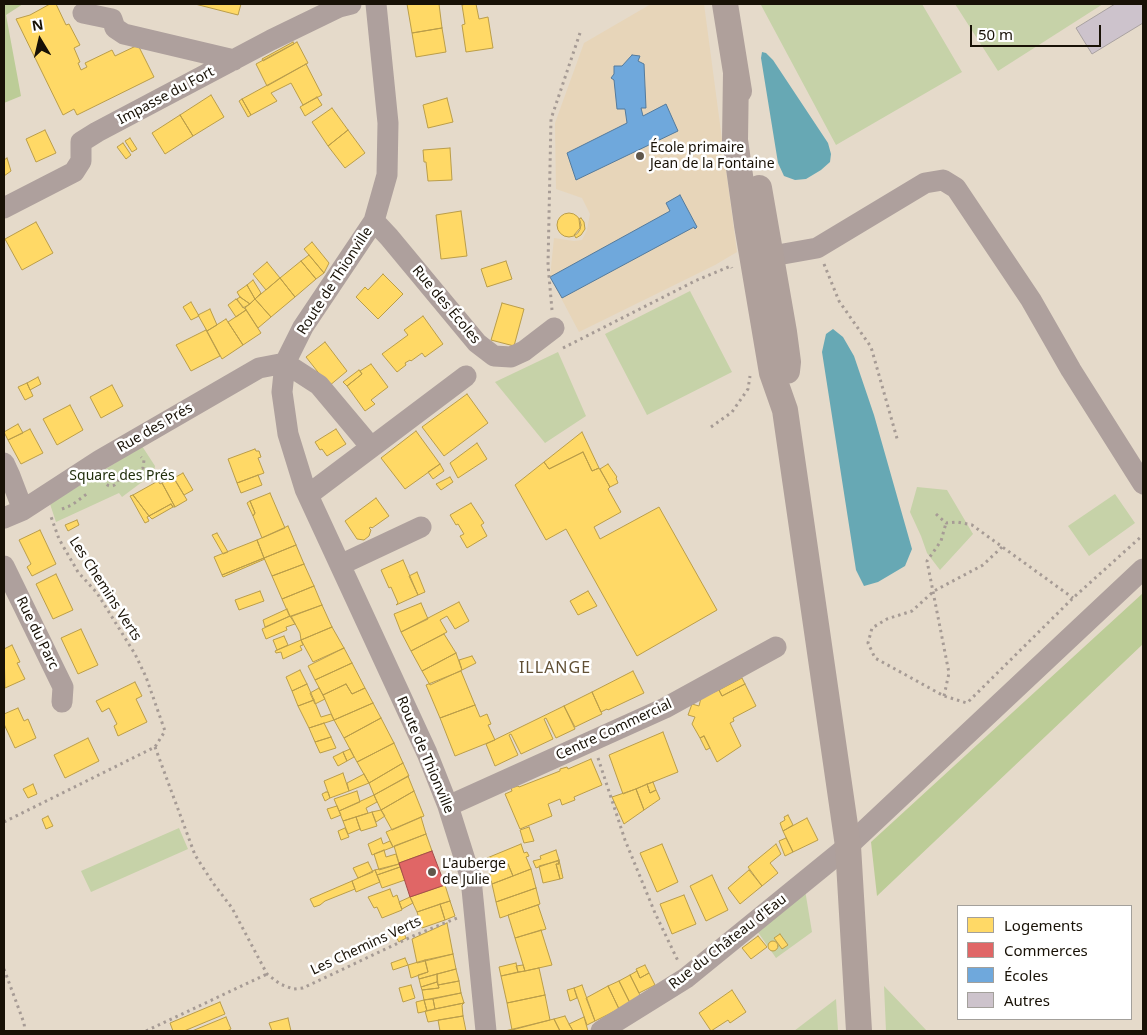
<!DOCTYPE html>
<html>
<head>
<meta charset="utf-8">
<style>
	body { margin:0 }
	#map { position:relative; width:1147px; height:1035px; overflow:hidden; background:#e5daca; font-family:"Noto Sans",sans-serif }
	canvas { display:block }
	.frame { position:absolute; inset:0; border:5px solid #181106; pointer-events:none }
	.legend { position:absolute; left:957px; top:905px; width:175px; height:115px; box-sizing:border-box; background:#fff; border:1px solid #a3a09b; margin:0; padding:6px 9px; list-style:none; font-size:15px; color:#181106 }
	.legend li { display:flex; align-items:center; gap:10px; height:25px }
	.legend b { width:25px; border:1px solid #a3a09b }
	.north { position:absolute; left:15px; top:15px; width:50px; height:50px; -webkit-text-stroke:4px #fff; paint-order:stroke; rotate:351deg; font-size:14px; font-weight:700; line-height:20px; text-align:center; color:#181106 }
	.north::after { content:''; display:block; margin:auto; width:18px; height:22px; background:#181106; clip-path:polygon(50% 0,100% 100%,50% 72%,0 100%) }
	.scale { position:absolute; left:970px; top:25px; width:131px; height:22px; box-sizing:border-box; border:2px solid #181106; border-top:0; padding-left:6px; font-size:15px; line-height:18px; white-space:nowrap; color:#181106; -webkit-text-stroke:4px #fff; paint-order:stroke }
</style>
</head>
<body>
<div id="map">
<canvas width="1147" height="1035"></canvas>
<div class="frame"></div>
<ul class="legend">
<li><b style="height:14px;background:#ffd966"></b>Logements</li>
<li><b style="height:14px;background:#e06666"></b>Commerces</li>
<li><b style="height:14px;background:#6fa8dc"></b>Écoles</li>
<li><b style="height:14px;background:#cdc3cc"></b>Autres</li>
</ul>
<div class="north">N</div>
<div class="scale">50 m</div>
</div>
<script>
const g = document.querySelector('canvas').getContext('2d');
g.lineJoin = 'round';
function fill(path, color) {
  g.fillStyle = color;
  g.fill(path, 'evenodd');
}
function shape(rows) {
  const path = new Path2D();
  for (const r of rows) {
    if (r.length === 3) {
      path.moveTo(r[0] + r[2], r[1]);
      path.arc(r[0], r[1], r[2], 0, 2 * Math.PI);
      continue;
    }
    path.moveTo(r[0], r[1]);
    for (let i = 2; i < r.length; i += 2) path.lineTo(r[i], r[i + 1]);
  }
  return path;
}
function stroke(path, color, width, dash) {
  g.strokeStyle = color;
  g.lineWidth = width;
  g.lineCap = dash ? 'butt' : 'round';
  g.setLineDash(dash || []);
  g.stroke(path);
}
function write(font, color, halo, rows, align = 'center') {
  g.font = font + ' "Noto Sans",sans-serif';
  g.lineWidth = 5;
  g.setLineDash([]);
  g.textBaseline = 'middle';
  g.strokeStyle = halo;
  g.fillStyle = color;
  for (const [text, x, y, turn = 0] of rows) {
    g.save();
    g.translate(x, y);
    g.rotate((+turn || 0) * Math.PI / 180);
    g.textAlign = isNaN(turn) ? turn : align;
    if (halo) g.strokeText(text, 0, 0);
    g.fillText(text, 0, 0);
    g.restore();
  }
}
const built = shape([
	[651,4,704,4,737,252,715,265,579,332,550,277,554,238,574,241,582,240,587,230,590,214,582,198,556,189,555,123,584,43]
]);
const green = shape([
	[763,4,922,4,962,72,836,145,761,5],
	[955,4,1103,4,998,71],
	[690,291,732,372,647,415,605,334],
	[558,352,586,416,545,443,495,382],
	[142,446,155,466,154,473,122,497,119,493,56,522,50,504],
	[917,487,947,490,973,534,940,570,927,553,921,536,910,512],
	[1115,494,1135,523,1089,556,1068,526],
	[179,828,188,849,91,892,81,871],
	[805,890,812,932,776,958,755,928],
	[884,986,927,1031,886,1031],
	[836,999,838,1031,794,1031]
]);
const forest = shape([
	[4,4,23,4,6,15,21,96,4,103],
	[1143,593,1143,644,877,896,871,842]
]);
const water = shape([
	[762,52,766,53,773,60,828,143,831,154,830,162,821,170,806,179,795,180,784,176,778,163,761,58],
	[833,329,843,337,854,356,874,415,912,549,905,566,878,582,864,586,856,570,822,352,826,334]
]);
const homes = shape([
	[50,4,56,4,66,25,69,24,80,45,74,48,80,62,78,63,81,70,87,67,85,63,112,50,115,56,138,45,154,77,77,115,74,109,63,115,16,19,30,15,50,4],
	[195,4,241,4,238,15,195,4],
	[407,4,439,4,442,28,412,33,407,4],
	[466,4,476,4,479,19,488,17,493,48,466,52,462,25,465,24,462,5,466,4],
	[442,28,446,52,416,57,412,33,442,28],
	[293,42,294,44,263,61,262,59,293,42],
	[297,42,308,63,267,86,256,64,297,42],
	[306,64,322,95,303,105,291,83,271,93,277,101,251,115,242,99,306,64],
	[211,95,224,117,193,136,180,115,211,95],
	[317,97,322,105,305,116,300,107,317,97],
	[447,98,453,122,428,128,423,105,447,98],
	[242,99,251,115,248,117,239,101,242,99],
	[332,108,348,130,328,146,312,122,332,108],
	[180,115,193,136,165,154,152,133,180,115],
	[45,130,56,153,36,162,26,139,45,130],
	[348,130,365,153,345,168,328,146,348,130],
	[130,138,137,149,132,152,125,141,130,138],
	[123,143,131,155,126,159,117,147,123,143],
	[450,148,452,180,428,181,426,162,424,162,423,150,450,148],
	[7,158,11,171,4,176,4,160,7,158],
	[461,211,467,256,441,259,436,215,461,211],
	[569,225,12],
	[581,218,584,222,585,229,581,235,576,238,574,235,580,228,579,219,581,218],
	[36,222,53,253,22,270,5,239,36,222],
	[312,242,329,263,324,273,304,249,312,242],
	[309,255,324,273,316,279,301,261,309,255],
	[301,261,316,279,295,297,280,278,301,261],
	[506,261,512,279,487,287,481,269,506,261],
	[267,262,280,278,266,290,253,274,267,262],
	[383,274,403,294,378,319,356,297,365,287,368,290,383,274],
	[280,278,295,297,271,317,255,299,280,278],
	[253,280,261,293,255,299,247,285,253,280],
	[247,285,255,299,250,304,240,297,237,292,247,285],
	[240,297,250,304,243,308,237,299,240,297],
	[236,299,246,310,236,317,228,305,236,299],
	[255,299,271,317,258,328,245,308,255,299],
	[191,302,199,316,191,320,183,307,191,302],
	[502,303,524,309,514,346,491,340,502,303],
	[210,309,217,325,207,331,198,315,210,309],
	[246,310,261,333,243,345,228,322,246,310],
	[423,316,443,344,425,357,422,353,411,361,410,360,405,363,406,365,397,372,382,354,408,335,404,330,423,316],
	[226,319,243,345,222,359,207,331,226,319],
	[206,330,220,356,191,371,176,345,206,330],
	[325,342,347,371,329,386,306,357,325,342],
	[371,364,388,387,371,400,375,404,365,411,347,386,362,374,360,371,371,364],
	[359,370,362,374,347,386,343,382,359,370],
	[38,377,41,384,30,390,27,383,38,377],
	[27,383,33,396,25,400,18,387,27,383],
	[112,385,123,406,101,418,90,397,112,385],
	[467,394,488,423,444,456,422,427,467,394],
	[70,405,83,430,57,445,43,419,70,405],
	[18,424,23,433,8,440,4,432,18,424],
	[30,429,43,453,21,464,8,440,30,429],
	[336,429,346,444,327,456,322,449,320,450,315,442,336,429],
	[416,431,440,464,405,489,381,458,416,431],
	[582,432,599,468,592,471,583,452,549,469,544,462,582,432],
	[477,443,487,459,458,478,450,463,477,443],
	[255,449,256,451,259,451,261,457,258,458,264,473,237,483,228,459,255,449],
	[583,452,592,471,599,468,610,487,608,489,621,512,594,527,600,539,659,507,717,610,637,656,566,529,546,540,515,485,544,462,549,469,583,452],
	[440,464,444,471,433,479,428,472,440,464],
	[608,464,617,477,616,478,618,483,610,487,600,469,608,464],
	[183,473,193,490,184,495,174,478,183,473],
	[258,475,262,485,241,493,237,483,258,475],
	[173,477,187,500,175,507,162,483,173,477],
	[450,477,453,482,441,490,436,484,450,477],
	[158,481,160,484,162,483,175,507,173,507,171,504,149,516,133,495,158,481],
	[270,493,285,528,262,538,253,516,255,513,250,501,270,493],
	[133,495,149,516,147,517,149,521,145,523,130,496,133,495],
	[376,498,389,516,372,528,371,527,369,528,371,530,369,536,364,540,357,539,345,521,376,498],
	[250,501,255,513,253,516,247,503,250,501],
	[471,503,484,523,481,525,487,536,467,548,460,536,464,534,458,524,456,525,450,515,471,503],
	[171,504,173,507,152,519,149,516,171,504],
	[77,520,79,525,68,531,65,525,77,520],
	[288,526,296,545,264,558,257,540,288,526],
	[40,530,56,564,32,576,27,567,31,564,19,540,40,530],
	[217,533,228,552,223,554,212,535,217,533],
	[257,540,264,558,222,575,214,557,257,540],
	[296,545,304,564,272,576,264,558,296,545],
	[264,558,265,559,223,577,222,575,264,558],
	[403,560,418,595,396,605,398,603,391,587,389,588,381,570,403,560],
	[304,564,314,586,282,599,272,576,304,564],
	[417,572,425,592,418,595,409,576,417,572],
	[56,574,73,610,53,619,36,584,56,574],
	[314,586,322,605,290,617,282,599,314,586],
	[260,591,264,601,239,610,235,600,260,591],
	[588,591,597,606,578,615,570,601,588,591],
	[459,602,469,621,455,629,447,616,440,620,447,632,411,651,401,632,459,602],
	[421,603,428,619,401,632,394,614,421,603],
	[322,605,332,627,301,640,300,633,291,616,322,605],
	[287,609,290,616,265,627,263,620,287,609],
	[290,616,295,624,286,627,287,630,266,639,262,629,290,616],
	[332,627,344,648,313,662,301,640,332,627],
	[81,629,98,665,78,674,61,638,81,629],
	[444,634,456,653,422,671,411,651,444,634],
	[284,636,288,645,277,650,273,640,284,636],
	[301,640,303,645,300,646,302,650,283,659,281,652,276,653,275,651,301,640],
	[12,645,20,662,17,663,25,679,5,688,4,649,12,645],
	[344,648,352,663,315,680,308,666,344,648],
	[456,653,462,670,430,685,422,671,456,653],
	[472,656,476,663,462,670,459,660,472,656],
	[352,663,365,688,352,694,346,684,323,695,315,680,352,663],
	[300,670,307,684,292,691,286,677,300,670],
	[461,671,475,705,440,718,426,685,461,671],
	[633,671,644,693,608,710,607,709,601,712,592,692,633,671],
	[742,678,745,684,722,696,719,690,742,678],
	[135,682,142,696,136,699,147,722,118,736,114,726,117,724,109,708,102,712,96,701,135,682],
	[307,684,314,700,298,706,292,691,307,684],
	[346,684,352,694,365,688,373,703,334,720,323,695,346,684],
	[745,684,756,706,733,718,734,721,730,723,741,746,717,762,704,736,700,738,692,724,695,717,688,715,692,704,699,706,701,698,719,690,722,696,745,684],
	[319,688,325,699,315,704,310,693,319,688],
	[592,692,602,714,575,727,564,706,592,692],
	[314,700,321,717,331,714,334,720,309,728,298,706,314,700],
	[373,703,381,718,344,738,334,720,373,703],
	[475,705,480,717,487,714,491,724,488,725,495,740,455,756,440,718,475,705],
	[564,706,575,729,556,738,546,718,544,719,553,739,521,754,511,734,509,735,518,755,495,766,486,744,564,706],
	[18,708,24,721,28,719,36,738,15,748,4,724,4,714,18,708],
	[381,718,394,743,357,762,344,738,381,718],
	[324,723,331,737,315,742,309,728,324,723],
	[663,732,678,772,623,794,609,755,663,732],
	[704,736,710,748,706,750,700,738,704,736],
	[331,737,336,748,320,753,315,742,331,737],
	[88,738,99,761,65,778,54,755,88,738],
	[394,743,403,763,369,783,357,762,394,743],
	[350,749,354,757,347,761,343,752,350,749],
	[343,752,347,761,338,766,333,757,343,752],
	[591,759,602,785,574,797,575,800,562,805,560,799,548,804,552,816,520,829,505,794,512,791,511,788,518,786,519,787,560,771,560,769,567,767,568,769,591,759],
	[403,763,409,776,374,795,369,783,403,763],
	[343,773,349,791,330,798,324,781,343,773],
	[364,774,369,783,349,791,347,783,364,774],
	[408,776,414,791,381,810,374,795,408,776],
	[653,782,656,790,650,793,647,784,653,782],
	[33,784,37,794,28,798,23,789,33,784],
	[647,784,650,793,656,790,660,799,644,810,636,789,647,784],
	[636,789,644,810,624,824,612,797,636,789],
	[357,791,360,802,339,811,334,799,357,791],
	[414,791,424,816,392,830,381,810,414,791],
	[326,792,328,792,330,798,325,801,322,794,326,792],
	[374,795,377,802,366,808,368,813,343,821,339,811,374,795],
	[337,806,341,815,331,819,327,809,337,806],
	[381,810,385,816,376,822,372,812,381,810],
	[372,812,377,826,361,831,356,817,372,812],
	[788,815,793,825,783,831,780,823,785,820,784,817,788,815],
	[48,816,53,826,46,829,42,819,48,816],
	[356,817,360,829,348,834,343,821,356,817],
	[421,817,426,834,393,847,386,832,421,817],
	[807,818,818,840,793,852,783,831,807,818],
	[529,827,534,841,524,843,520,830,529,827],
	[345,828,349,837,341,840,338,831,345,828],
	[426,834,432,851,399,863,394,846,426,834],
	[381,838,383,844,390,841,393,847,372,855,368,844,381,838],
	[786,838,793,852,785,856,779,841,786,838],
	[521,844,524,853,527,852,529,856,526,857,531,869,513,876,508,864,491,870,487,858,521,844],
	[662,844,678,882,657,892,640,853,662,844],
	[776,844,781,854,770,863,778,873,762,886,748,867,776,844],
	[384,850,386,857,396,854,399,864,379,870,374,854,384,850],
	[556,850,559,860,536,868,533,861,541,859,540,856,556,850],
	[559,860,563,878,560,879,556,864,559,864,559,860],
	[558,861,559,864,556,864,560,879,543,883,539,866,558,861],
	[368,862,373,872,358,878,353,868,368,862],
	[399,864,400,867,377,875,375,870,399,864],
	[508,864,513,876,492,884,489,870,508,864],
	[400,867,405,880,382,888,377,875,400,867],
	[531,869,536,888,496,902,492,884,531,869],
	[375,870,380,882,356,892,352,881,375,870],
	[749,870,762,886,740,904,728,888,749,870],
	[712,875,728,910,706,921,690,886,712,875],
	[352,881,355,889,325,901,320,905,314,907,310,899,352,881],
	[445,885,450,901,417,912,410,897,445,885],
	[536,888,540,904,500,918,496,902,536,888],
	[390,889,393,897,397,895,402,910,382,918,377,907,374,908,368,897,390,889],
	[684,895,696,924,672,934,660,904,684,895],
	[410,897,413,903,402,909,399,902,410,897],
	[450,901,455,916,445,920,440,904,450,901],
	[440,904,445,920,422,928,417,912,440,904],
	[538,905,546,929,515,938,508,915,538,905],
	[447,923,453,954,417,963,412,939,447,923],
	[541,930,552,965,525,971,515,938,541,930],
	[403,931,406,938,399,942,395,935,403,931],
	[780,934,788,945,782,949,774,938,780,934],
	[758,936,767,947,751,959,742,948,758,936],
	[773,946,5],
	[453,954,456,969,419,979,418,975,428,972,425,960,453,954],
	[405,958,408,965,393,970,391,963,405,958],
	[425,960,428,972,411,978,408,965,425,960],
	[516,963,518,972,501,976,499,967,516,963],
	[523,965,525,971,518,972,516,966,523,965],
	[645,965,649,973,640,978,636,969,645,965],
	[539,968,545,995,507,1003,501,976,539,968],
	[456,969,459,981,438,985,437,974,456,969],
	[637,971,640,978,649,973,655,985,639,993,630,975,637,971],
	[437,974,437,982,421,987,419,979,437,974],
	[630,975,641,997,630,1003,619,981,630,975],
	[459,981,461,993,424,1000,422,990,439,988,438,985,459,981],
	[619,981,630,1003,619,1009,608,986,619,981],
	[437,982,439,988,422,990,421,987,437,982],
	[411,985,415,998,403,1002,399,988,411,985],
	[582,985,595,1021,587,1025,574,988,582,985],
	[608,986,619,1009,595,1021,586,998,608,986],
	[574,988,577,998,570,1001,567,990,574,988],
	[732,990,746,1012,730,1023,728,1020,711,1031,699,1013,732,990],
	[461,993,464,1003,435,1009,433,999,461,993],
	[545,995,550,1020,512,1030,507,1003,545,995],
	[433,999,435,1009,427,1011,424,1000,433,999],
	[424,1000,427,1011,418,1013,416,1002,424,1000],
	[220,1002,225,1014,184,1031,173,1031,170,1023,220,1002],
	[464,1003,462,1005,463,1016,428,1022,425,1011,464,1003],
	[463,1016,466,1031,440,1031,438,1020,463,1016],
	[565,1016,569,1024,573,1031,560,1031,554,1019,565,1016],
	[226,1017,231,1029,227,1031,192,1031,226,1017],
	[584,1017,588,1031,573,1031,569,1024,584,1017],
	[288,1018,291,1031,272,1031,269,1023,288,1018],
	[554,1019,560,1031,505,1031,554,1019]
]);
const shops = shape([
	[432,851,445,885,410,897,399,863,432,851]
]);
const schools = shape([
	[632,55,640,56,638,61,644,64,646,108,641,108,643,116,666,104,678,131,576,180,567,153,627,123,625,109,617,109,614,80,611,78,614,74,614,66,622,66,632,55],
	[680,195,697,227,695,229,694,227,562,298,550,277,670,211,666,203,680,195]
]);
const building = shape([
	[1115,4,1143,4,1143,23,1092,54,1076,28,1115,4]
]);
const path = shape([
	[824,264,839,301,871,347,898,442],
	[552,310,548,265,551,119,580,33],
	[563,348,695,281,731,266,732,268],
	[711,427,732,412,748,389,750,376],
	[111,479,7],
	[118,478,132,475,143,468,144,460,141,457],
	[62,509,72,505,88,493],
	[936,514,946,523,957,522,972,525,1073,598],
	[1002,547,983,565,934,591,912,611,887,619,872,628,868,643,875,658,944,696,967,703,1073,598,1143,535],
	[944,696,949,673,927,561,941,541,946,523],
	[155,747,195,855,213,883,232,908,267,974,280,984,293,989,303,988,413,936,457,918],
	[598,758,625,840,655,913,678,961],
	[4,822,155,747,165,731,146,677,135,654,97,593,78,572,59,539,50,514],
	[4,969,24,1023,25,1031],
	[146,1031,267,974]
]);
const minor = shape([
	[376,4,388,123,387,175,374,221,303,327,285,363,282,392,288,434,305,489,427,753,448,806,471,879,486,1031],
	[83,13,112,19,115,28,124,34,234,60],
	[4,208,74,172,81,161,81,142,97,132,271,40,339,7,351,4],
	[374,221,389,237,477,343,494,356,511,357,524,351,554,328],
	[772,256,817,248,925,183,943,180,956,188,1031,300,1071,370,1143,484],
	[4,463,10,476,23,510],
	[308,495,466,376],
	[4,518,23,510,100,460,259,368,285,363,319,385,371,447],
	[340,565,421,527],
	[4,566,63,687,62,702],
	[448,806,665,708,776,647],
	[601,1031,686,978,848,846,1143,569]
]);
const major = shape([
	[725,4,739,91],
	[736,73,735,140,747,225,772,373,785,410,848,846,859,1031],
	[759,188,784,332,788,362,787,371]
]);
const markers = [
	[640,156,5,"#60574b"],
	[432,872,5,"#60574b"]
];
const streetNames = [
	["Impasse du Fort",166,96,-28],
	["Route de Thionville",335,281,-57],
	["Rue des Écoles",446,305,50],
	["Rue des Prés",155,428,-30],
	["Les Chemins Verts",105,589,57],
	["Rue du Parc",37,633,64],
	["Centre Commercial",614,730,-25],
	["Route de Thionville",425,755,67],
	["Rue du Château d'Eau",728,942,-38],
	["Les Chemins Verts",366,946,-25]
];
const poiNames = [
	["École primaire",650,148],
	["Jean de la Fontaine",650,164],
	["L'auberge",442,864],
	["de Julie",442,880]
];
const parkNames = [
	["Square des Prés",122,476]
];
const quarterNames = [
	["ILLANGE",555,668]
];
fill(built, '#e7d5b9');
fill(green, '#c6d2a8');
fill(forest, '#bccc97');
fill(water, '#67a8b4');
fill(homes, '#ffd966');
stroke(homes, '#ba9d49', 1);
fill(shops, '#e06666');
stroke(shops, '#a44c49', 1);
fill(schools, '#6fa8dc');
stroke(schools, '#557b9c', 1);
fill(building, '#cdc3cc');
stroke(building, '#a8a1a0', 1);
stroke(path, '#a69b95', 3, [2.5, 4]);
stroke(minor, '#aea09d', 21);
stroke(major, '#afa09b', 26);
for (const [x, y, r, color] of markers) {
  const dot = new Path2D();
  dot.arc(x, y, r, 0, 2 * Math.PI);
  g.fillStyle = color;
  g.fill(dot);
  stroke(dot, '#fff', 2);
}
write('14px', '#181106', '#fff', streetNames);
write('14px', '#181106', '#fff', poiNames, 'left');
write('14px', '#212f0c', '#fff', parkNames);
g.letterSpacing = '1px';
write('16px', '#615035', '#fff', quarterNames);
g.letterSpacing = '0px';
</script>
</body>
</html>
